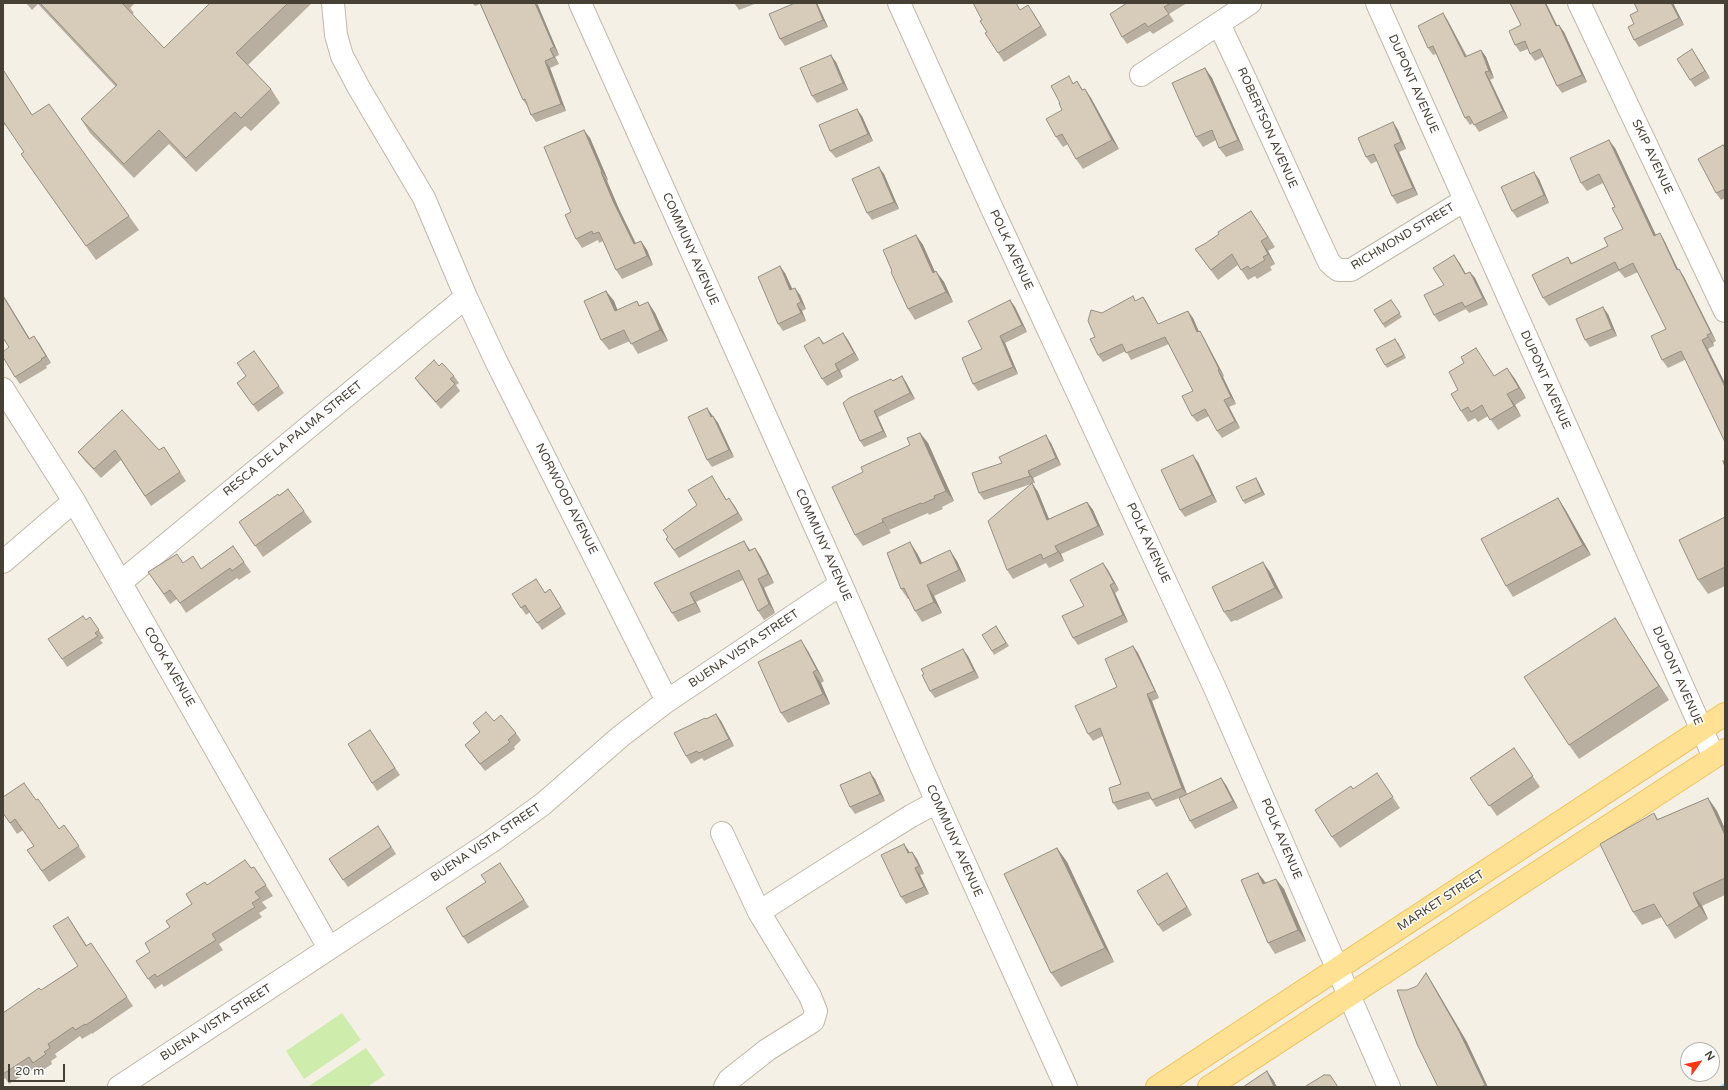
<!DOCTYPE html>
<html>
<head>
<meta charset="utf-8">
<style>
	body { margin:0 }
	#map { position:relative; width:1728px; height:1090px; overflow:hidden; background:#f4f0e6; font-family:"Varela Round",sans-serif }
	canvas { display:block }
	.frame { position:absolute; inset:0; border:4px solid #474035; pointer-events:none }
	.north { position:absolute; left:1680px; top:1042px; width:40px; height:40px; box-sizing:border-box; background:#fff; border:1px solid #b5b3ae; border-radius:50%; rotate:57deg; font-size:11px; font-weight:700; line-height:16px; text-align:center; color:#474035 }
	.north::after { content:''; display:block; margin:auto; width:14px; height:18px; background:#ff3712; clip-path:polygon(50% 0,100% 100%,50% 72%,0 100%) }
	.scale { position:absolute; left:8px; top:1064px; width:57px; height:18px; box-sizing:border-box; border:2px solid #474035; border-top:0; padding-left:5px; font-size:12px; line-height:14px; white-space:nowrap; color:#474035; -webkit-text-stroke:3px #fff; paint-order:stroke }
</style>
</head>
<body>
<div id="map">
<canvas width="1728" height="1090"></canvas>
<div class="frame"></div>
<div class="north">N</div>
<div class="scale">20 m</div>
</div>
<script>
const g = document.querySelector('canvas').getContext('2d');
g.lineJoin = 'round';
function fill(path, color) {
  g.fillStyle = color;
  g.fill(path, 'evenodd');
}
function shape(rows) {
  const path = new Path2D();
  for (const r of rows) {
    path.moveTo(r[0], r[1]);
    for (let i = 2; i < r.length; i += 2) path.lineTo(r[i], r[i + 1]);
  }
  return path;
}
function stroke(path, color, width, dash) {
  g.strokeStyle = color;
  g.lineWidth = width;
  g.lineCap = dash ? 'butt' : 'round';
  g.setLineDash(dash || []);
  g.stroke(path);
}
function write(font, color, halo, rows, align = 'center') {
  g.font = font + ' "Varela Round",sans-serif';
  g.lineWidth = 3;
  g.setLineDash([]);
  g.textBaseline = 'middle';
  g.strokeStyle = halo;
  g.fillStyle = color;
  for (const [text, x, y, turn = 0] of rows) {
    g.save();
    g.translate(x, y);
    g.rotate((+turn || 0) * Math.PI / 180);
    g.textAlign = isNaN(turn) ? turn : align;
    if (halo) g.strokeText(text, 0, 0);
    g.fillText(text, 0, 0);
    g.restore();
  }
}
const green = shape([
	[342,1013,361,1040,304,1079,286,1051],
	[366,1048,385,1075,367,1087,310,1087,309,1086]
]);
const stream = shape([
	[1723,1087,1725,1086]
]);
const minor = shape([
	[333,3,336,35,342,56,359,88,424,198,466,297,496,361,667,701],
	[580,3,841,584,937,802,1066,1087],
	[899,3,989,202,1214,686,1389,1087],
	[1377,3,1714,757],
	[1579,3,1725,311],
	[1219,24,1246,81,1309,219,1329,262,1333,266,1338,270,1351,270,1465,200],
	[1141,75,1250,3],
	[3,389,74,501,329,948],
	[3,562,74,501],
	[121,582,466,297],
	[722,833,759,912,810,996,816,1011,813,1021,767,1050,729,1080,725,1087],
	[759,912,850,854,911,816,937,802],
	[119,1087,492,841,543,804,621,736,667,701,841,584]
]);
const major = shape([
	[1157,1087,1725,714],
	[1209,1087,1725,750]
]);
const wall = shape([
	[26,3,135,3,130,8,134,13,132,14,164,48,210,3,311,3,311,4,248,65,271,89,280,103,251,131,245,126,196,172,169,144,134,178,90,133,81,119,116,87,38,4,32,10],
	[472,3,536,3,559,55,555,57,559,64,550,68,566,111,536,122,531,115,528,107,523,100,480,4,475,6],
	[734,3,757,3,739,10],
	[795,3,817,3,828,27,785,46,780,39],
	[1127,3,1187,3,1169,14,1174,21,1153,34,1150,31,1127,44,1122,37],
	[1510,3,1546,3,1557,26,1559,25,1564,32,1587,82,1562,93,1557,86,1543,57,1535,61,1530,54,1528,49,1520,52,1515,45,1521,25],
	[1673,3,1684,25,1639,47,1634,40,1634,24,1638,11],
	[1020,10,1034,14,1047,35,1004,62,998,53,987,32,982,20],
	[1443,13,1448,21,1467,56,1481,50,1486,57,1494,78,1490,80,1508,118,1479,132,1473,123,1470,125,1465,118,1436,54,1433,55,1428,48],
	[1697,57,1710,78,1695,87,1690,80],
	[836,62,848,90,817,103,812,96],
	[1205,68,1212,78,1244,150,1226,157,1219,148,1216,140,1203,147,1196,137],
	[3,71,13,85,32,115,49,104,139,230,96,260,21,154,24,152,6,125,5,126,3,123],
	[1077,81,1083,90,1085,89,1091,98,1119,149,1083,169,1076,159,1068,144,1063,147,1056,137,1062,110,1060,103,1074,83],
	[862,116,873,141,836,158,830,151],
	[1393,122,1398,130,1406,149,1399,152,1418,195,1397,204,1392,196,1377,161,1371,164,1366,157],
	[590,138,608,180,607,181,619,209,636,243,641,241,647,250,653,265,622,279,616,270,603,241,599,243,598,240,582,248,576,239,571,212],
	[1723,145,1725,147,1725,198,1721,200,1716,193],
	[1615,148,1656,235,1660,233,1665,242,1678,269,1679,269,1684,277,1716,341,1713,343,1714,346,1668,368,1662,360,1666,329,1638,272,1625,278,1619,271,1549,306,1543,298,1568,257,1572,263,1608,246,1623,229,1615,207,1603,183,1587,191,1581,183],
	[884,174,899,209,872,220,867,213],
	[1539,179,1549,203,1517,218,1512,211],
	[1251,211,1275,247,1268,251,1275,264,1270,267,1272,270,1257,279,1255,276,1248,280,1238,265,1218,280,1195,249,1206,243],
	[916,235,923,245,935,272,944,282,953,302,915,320,908,309,892,271],
	[1459,262,1466,274,1470,272,1475,278,1488,305,1469,313,1466,309,1439,322,1434,315,1444,285],
	[785,273,792,289,800,295,806,309,802,311,806,321,783,331,778,324],
	[606,291,614,301,617,310,637,301,640,306,648,302,655,313,668,341,638,354,630,341,609,350,601,340],
	[3,295,30,339,39,343,51,363,46,366,47,368,20,384,15,377,9,347],
	[1143,297,1147,303,1158,324,1193,318,1199,332,1204,338,1224,376,1223,377,1236,404,1229,407,1240,428,1222,438,1217,431,1209,416,1197,422,1192,416,1193,391,1169,344,1131,360,1126,351,1103,362,1098,355,1095,337,1102,313,1136,301],
	[1010,300,1015,307,1027,332,1005,343,1018,374,978,391,973,384,982,349],
	[1391,300,1402,317,1385,328,1374,310],
	[1608,314,1617,336,1590,347,1585,340],
	[843,333,848,340,859,360,840,371,843,377,827,386,822,379,819,337,824,343],
	[1398,342,1406,358,1387,368,1385,365],
	[254,351,284,393,258,412,237,383,246,376],
	[1483,359,1494,376,1507,368,1515,379,1526,398,1515,405,1521,416,1498,430,1488,416,1478,422,1475,418,1468,422,1461,411,1458,390],
	[439,366,454,376,459,383,456,385,460,391,441,409,420,385,415,378],
	[902,376,906,382,915,399,878,417,887,437,864,447,860,441,843,403],
	[707,408,713,417,713,416,718,423,734,457,712,467,707,460],
	[122,410,159,450,164,447,186,481,151,506,121,460,101,478,85,461,78,452],
	[920,433,928,443,954,501,942,507,943,509,929,515,928,513,889,530,891,533,863,546,855,535,863,472,910,445],
	[1051,443,1061,465,1033,478,1035,483,1032,483,1038,492,1049,519,1087,502,1093,510,1104,535,1061,554,1064,561,1049,568,1046,563,1013,579,1007,570,1031,484,984,500,979,493,1002,463],
	[1198,462,1217,502,1185,517,1180,510],
	[1258,481,1265,495,1245,504,1243,501],
	[717,484,726,500,734,505,743,520,679,558,666,539,668,537],
	[288,489,312,522,263,557,239,522],
	[1558,498,1565,509,1591,555,1513,597,1506,586],
	[1725,517,1725,586,1708,594,1698,580],
	[233,546,251,572,239,580,237,578,186,613,177,599,170,604,148,572,183,563,201,569],
	[755,548,761,557,774,583,764,588,775,613,764,620,758,611,743,580,696,602,701,612,678,622,672,613,654,583],
	[917,553,922,563,957,561,966,581,934,596,942,613,922,622,915,611,909,599,908,599,901,589],
	[1103,563,1108,570,1119,590,1115,593,1128,622,1078,645,1073,638],
	[1270,572,1283,598,1236,621,1236,620,1231,622,1224,612],
	[550,589,566,614,542,630,530,612,526,615,512,594,545,592],
	[90,617,104,638,100,640,103,643,67,667,62,659,86,620],
	[1615,618,1669,700,1579,759,1569,745],
	[996,626,1009,646,994,655,992,651],
	[1133,646,1138,653,1159,698,1152,701,1187,794,1221,778,1226,785,1238,808,1195,829,1190,821,1184,796,1156,807,1151,799,1118,810,1113,803,1121,784,1103,736,1093,741,1088,734,1117,687],
	[963,649,968,656,979,678,935,698,930,691,924,674],
	[808,651,824,681,821,683,830,704,788,723,781,713],
	[716,714,721,721,734,746,704,761,702,758,691,764,686,756,706,719],
	[494,721,516,733,521,740,514,747,515,749,485,771,470,752,465,745,480,732,473,723],
	[370,730,400,775,377,791,372,783],
	[1514,748,1540,787,1497,816,1470,778],
	[875,779,885,801,855,814,850,807],
	[1384,784,1400,808,1340,848,1332,837,1353,789],
	[1708,798,1717,811,1725,829,1725,895,1702,906,1708,919,1675,939,1667,926,1662,917,1642,925,1633,912,1654,813,1658,819],
	[36,800,59,829,64,825,86,857,49,882,27,850,34,846,23,830,17,834,3,813],
	[383,833,396,854,348,887,329,859],
	[904,844,909,853,912,852,917,859,924,874,920,875,929,894,906,904,901,897],
	[1057,848,1067,862,1114,962,1061,987,1051,973],
	[500,863,529,907,468,944,463,937,486,882],
	[254,867,273,896,262,902,267,908,259,913,262,917,219,944,223,950,164,987,162,984,155,989,148,979,150,952,192,904,207,885,251,868],
	[1167,873,1172,881,1192,915,1163,932,1158,925],
	[1258,873,1266,883,1276,879,1284,889,1306,941,1275,954,1268,943],
	[68,917,87,946,91,943,133,1006,92,1034,92,1033,82,1039,80,1036,55,1054,57,1057,51,1061,52,1064,40,1072,36,1067,9,1084,5,1078,3,1080,3,1013,41,990,78,966]
]);
const shadedWall = shape([
	[535,3,536,3,538,5,559,55,554,47],
	[816,3,817,3,828,27,823,20],
	[1545,3,1546,3,1561,33,1556,26],
	[1671,3,1673,3,1684,25,1679,18],
	[1028,5,1034,14,1047,35,1041,26],
	[1443,13,1448,21,1470,64,1465,57],
	[1559,25,1564,32,1587,82,1582,75],
	[550,49,555,57,559,64,554,57],
	[1692,49,1697,57,1710,78,1705,71],
	[1481,50,1486,57,1494,78,1489,71],
	[831,55,836,62,848,90,843,83],
	[545,61,550,68,566,111,561,104],
	[1205,68,1212,78,1244,150,1238,140],
	[1485,72,1490,80,1508,118,1503,111],
	[1085,89,1091,98,1119,149,1112,140],
	[857,109,862,116,873,141,868,134],
	[1393,122,1398,130,1406,149,1401,142],
	[584,130,590,138,608,180,602,172],
	[1609,140,1615,148,1660,244,1654,236],
	[1394,145,1399,152,1418,195,1413,188],
	[879,167,884,174,899,209,894,202],
	[601,172,607,181,619,209,640,253,634,244,613,201],
	[1534,172,1539,179,1549,203,1544,195],
	[1251,211,1258,221,1275,247,1268,237],
	[1660,233,1665,242,1682,278,1677,270],
	[916,235,923,245,940,283,933,273],
	[641,241,647,250,653,265,647,256],
	[1261,241,1268,251,1275,264,1268,254],
	[1454,255,1459,262,1470,281,1465,274],
	[780,266,785,273,796,297,790,290],
	[1679,269,1684,277,1716,341,1711,333],
	[936,271,944,282,953,302,946,292],
	[1470,272,1475,278,1488,305,1483,298],
	[795,288,800,295,806,309,801,302],
	[606,291,614,301,622,321,615,311],
	[3,295,7,301,34,346,29,339],
	[1143,297,1147,303,1162,331,1158,324],
	[1010,300,1015,307,1027,332,1022,325],
	[648,302,655,313,668,341,660,330],
	[797,304,802,311,806,321,801,313],
	[1603,307,1608,314,1617,336,1612,329],
	[1188,311,1193,318,1202,339,1197,332],
	[1200,331,1204,338,1224,376,1219,369],
	[843,333,848,340,859,360,854,353],
	[1707,335,1713,343,1714,346,1708,337],
	[34,336,39,343,51,363,46,356],
	[1000,336,1005,343,1018,374,1013,367],
	[1702,340,1708,349,1725,383,1725,387],
	[835,364,840,371,843,377,838,370],
	[1507,368,1515,379,1526,398,1519,388],
	[1218,370,1223,377,1236,404,1231,397],
	[902,376,906,382,915,399,910,393],
	[1507,394,1515,405,1521,416,1514,406],
	[1224,400,1229,407,1240,428,1235,421],
	[707,408,712,415,716,425,711,417],
	[874,411,878,417,887,437,883,431],
	[713,416,718,423,734,457,729,450],
	[920,433,928,443,954,501,946,491],
	[1046,435,1051,443,1061,465,1056,458],
	[1193,455,1198,462,1217,502,1212,495],
	[1028,471,1033,478,1035,483,1030,476],
	[712,476,717,484,731,507,726,500],
	[1256,478,1258,481,1265,495,1262,492],
	[1032,483,1038,492,1053,529,1047,520],
	[729,498,734,505,743,520,738,513],
	[1558,498,1565,509,1591,555,1583,545],
	[1087,502,1093,510,1104,535,1098,526],
	[882,519,889,530,891,533,883,522],
	[744,541,750,550,749,551],
	[910,542,917,553,928,575,920,564],
	[1055,546,1061,554,1064,561,1058,552],
	[755,548,761,557,774,583,768,574],
	[950,550,957,561,966,581,959,570],
	[1263,562,1270,572,1283,598,1275,588],
	[1103,563,1108,570,1119,590,1114,583],
	[758,579,764,588,775,613,769,604],
	[927,585,934,596,942,613,934,602],
	[1110,585,1115,593,1128,622,1123,615],
	[690,593,696,602,701,612,695,603],
	[1615,618,1624,632,1669,700,1659,686],
	[801,640,808,651,824,681,817,670],
	[1133,646,1138,653,1159,698,1155,691],
	[963,649,968,656,979,678,974,671],
	[813,672,821,683,830,704,823,694],
	[1147,694,1152,701,1187,795,1182,788],
	[716,714,721,721,734,746,729,739],
	[870,772,875,779,885,801,880,794],
	[1221,778,1226,785,1238,808,1233,801],
	[1708,798,1717,811,1725,829,1725,835],
	[904,844,909,851,913,861,908,853],
	[1057,848,1067,862,1114,962,1105,948],
	[912,852,917,859,924,874,919,866],
	[915,868,920,875,929,894,924,887],
	[1167,873,1172,881,1192,915,1187,907],
	[1258,873,1266,883,1263,884],
	[1276,879,1284,889,1306,941,1298,930],
	[1693,893,1702,906,1708,919,1699,906],
	[68,917,74,926,93,956,86,946],
	[1426,973,1433,984,1467,1042,1488,1087,1486,1087,1485,1085],
	[1267,1071,1274,1081,1277,1087,1274,1087]
]);
const building = shape([
	[40,3,122,3,164,48,210,3,288,3,236,53,271,89,241,118,235,112,186,158,159,130,124,164,81,119,117,85,40,3],
	[480,3,535,3,554,47,550,49,554,57,545,61,561,104,531,115,525,99,523,100,480,3],
	[795,3,816,3,823,20,780,39,769,14,795,3],
	[973,3,1016,3,1020,10,1028,5,1041,26,998,53,985,33,987,32,980,21,982,20,973,3],
	[1127,3,1171,3,1164,7,1169,14,1148,27,1145,23,1122,37,1110,14,1127,3],
	[1510,3,1545,3,1556,26,1559,25,1582,75,1557,86,1540,49,1530,54,1525,41,1515,45,1509,31,1521,25,1510,3],
	[1634,3,1671,3,1679,18,1634,40,1628,27,1634,24,1630,15,1638,11,1634,3],
	[1443,13,1465,57,1481,50,1489,71,1485,72,1503,111,1474,125,1469,116,1465,118,1433,46,1428,48,1418,26,1443,13],
	[1692,49,1705,71,1690,80,1677,59,1692,49],
	[831,55,843,83,812,96,800,68,831,55],
	[1205,68,1238,140,1219,148,1212,130,1196,137,1172,83,1205,68],
	[3,71,4,71,32,115,49,104,129,216,86,246,21,154,24,152,3,121,3,71],
	[1069,76,1073,84,1077,81,1082,90,1085,89,1112,140,1076,159,1062,134,1056,137,1046,119,1062,110,1059,103,1060,103,1051,86,1069,76],
	[857,109,868,134,830,151,819,125,857,109],
	[1393,122,1401,142,1394,145,1413,188,1392,196,1374,154,1366,157,1358,138,1393,122],
	[584,130,602,172,601,172,613,201,634,244,641,241,647,256,616,270,599,232,593,234,592,231,576,239,565,215,571,212,544,147,584,130],
	[1609,140,1654,236,1660,233,1677,270,1679,269,1711,333,1707,335,1708,337,1702,340,1725,387,1725,442,1681,351,1662,360,1651,336,1666,329,1633,263,1619,270,1615,262,1543,298,1532,275,1568,257,1571,264,1608,246,1604,238,1623,229,1612,208,1615,207,1599,174,1581,183,1570,158,1609,140],
	[1723,145,1725,148,1725,189,1716,193,1698,159,1723,145],
	[879,167,894,202,867,213,852,179,879,167],
	[1534,172,1544,195,1512,211,1501,187,1534,172],
	[1251,211,1268,237,1261,241,1268,254,1263,257,1265,260,1250,269,1248,266,1241,270,1232,254,1211,270,1195,249,1206,243,1219,234,1218,232,1251,211],
	[916,235,933,273,936,271,946,292,908,309,891,272,892,271,883,250,916,235],
	[1454,255,1465,274,1470,272,1483,298,1465,307,1462,302,1434,315,1424,295,1444,285,1433,268,1454,255],
	[780,266,790,290,795,288,801,302,797,304,801,313,778,324,758,277,780,266],
	[606,291,615,311,637,301,639,306,648,302,660,330,631,344,624,330,601,340,584,301,606,291],
	[3,296,29,339,34,336,46,356,41,359,42,360,15,377,3,357,3,352,9,347,3,338,3,296],
	[1133,296,1135,301,1143,297,1158,324,1188,311,1197,332,1200,331,1219,369,1218,370,1231,397,1224,400,1235,421,1217,431,1205,409,1192,416,1182,396,1193,391,1165,337,1126,353,1122,344,1098,355,1090,339,1095,337,1088,321,1091,310,1102,313,1133,296],
	[1010,300,1022,325,1000,336,1013,367,973,384,962,358,982,349,968,321,1010,300],
	[1391,300,1400,313,1383,324,1374,310,1391,300],
	[1603,307,1612,329,1585,340,1576,319,1603,307],
	[843,333,854,353,835,364,838,370,822,379,804,346,819,337,823,344,843,333],
	[1395,339,1404,355,1385,365,1376,349,1395,339],
	[1476,348,1494,376,1507,368,1519,388,1507,394,1514,406,1490,420,1482,405,1471,412,1468,407,1461,411,1451,394,1458,390,1449,372,1464,363,1461,357,1476,348],
	[254,351,279,386,253,405,237,383,246,376,237,363,254,351],
	[434,360,439,366,442,363,454,376,450,379,455,384,436,402,415,378,434,360],
	[902,376,910,393,874,411,883,431,860,441,843,403,849,398,891,379,893,381,902,376],
	[707,408,711,417,713,416,729,450,707,460,688,417,707,408],
	[122,410,159,450,164,447,180,472,145,496,115,450,94,469,78,452,122,410],
	[920,433,946,491,934,496,935,498,922,504,921,503,882,519,883,522,855,535,832,487,863,472,861,467,910,445,907,438,920,433],
	[1046,435,1056,458,1028,471,1030,476,979,493,972,473,1002,463,999,457,1046,435],
	[1193,455,1212,495,1180,510,1161,470,1193,455],
	[1723,461,1725,461,1725,467,1723,461],
	[712,476,726,500,729,498,738,513,674,550,666,539,668,537,663,530,697,505,688,490,712,476],
	[1256,478,1262,492,1243,501,1236,487,1256,478],
	[1032,483,1047,520,1087,502,1098,526,1055,546,1058,552,1043,559,1041,554,1007,570,988,521,1032,483],
	[288,489,304,511,255,546,239,522,278,494,279,496,288,489],
	[1558,498,1583,545,1506,586,1481,539,1558,498],
	[1725,517,1725,567,1698,580,1679,540,1725,517],
	[744,541,749,551,755,548,768,574,758,579,769,604,758,611,739,570,690,593,695,603,672,613,654,583,744,541],
	[910,542,920,564,950,550,959,570,927,585,934,602,915,611,904,588,901,589,887,553,910,542],
	[233,546,244,562,232,571,230,568,180,603,170,590,164,594,148,572,177,554,183,563,193,556,201,569,233,546],
	[1263,562,1275,588,1229,611,1228,610,1224,612,1212,587,1263,562],
	[1103,563,1114,583,1110,585,1123,615,1073,638,1062,616,1084,606,1070,580,1103,563],
	[536,579,545,593,550,589,561,607,537,623,525,605,521,608,512,594,536,579],
	[83,616,86,620,90,617,99,630,95,633,98,636,62,659,48,639,83,616],
	[1615,618,1659,686,1569,745,1524,677,1615,618],
	[996,626,1006,643,992,651,982,635,996,626],
	[801,640,817,670,813,672,823,694,781,713,758,662,801,640],
	[1133,646,1155,691,1147,694,1182,788,1152,800,1148,792,1113,803,1109,788,1121,784,1100,728,1088,734,1075,706,1117,687,1105,659,1133,646],
	[963,649,974,671,930,691,922,675,924,674,921,669,963,649],
	[486,712,494,721,501,715,516,733,508,740,510,742,480,764,465,745,480,732,473,723,486,712],
	[716,714,729,739,699,753,697,751,686,756,674,733,705,718,706,719,716,714],
	[370,730,395,768,372,783,348,744,370,730],
	[1514,748,1533,776,1489,806,1470,778,1514,748],
	[870,772,880,794,850,807,840,785,870,772],
	[1377,773,1393,797,1332,837,1315,810,1351,786,1353,789,1377,773],
	[1221,778,1233,801,1190,821,1179,798,1221,778],
	[24,783,36,800,38,799,59,829,64,825,79,846,42,871,27,850,34,846,15,819,10,823,3,813,3,797,24,783],
	[1708,798,1725,835,1725,878,1693,893,1699,906,1667,926,1654,904,1633,912,1600,844,1654,813,1657,820,1708,798],
	[378,826,391,847,343,880,329,859,378,826],
	[904,844,908,853,912,852,919,866,915,868,924,887,901,897,881,855,904,844],
	[1057,848,1105,948,1051,973,1004,874,1057,848],
	[245,860,251,868,254,867,266,885,255,892,260,898,252,903,255,907,212,934,216,940,157,977,155,974,148,979,136,961,150,952,145,943,170,927,166,921,192,904,186,894,205,882,207,885,245,860],
	[500,863,524,900,463,937,446,908,486,882,481,875,500,863],
	[1167,873,1187,907,1158,925,1137,891,1167,873],
	[1258,873,1263,884,1276,879,1298,930,1268,943,1241,880,1258,873],
	[68,917,86,946,91,943,127,997,86,1025,85,1024,75,1030,73,1027,48,1044,50,1048,44,1052,46,1054,33,1063,29,1057,3,1074,3,1013,39,988,41,990,78,966,53,926,68,917],
	[1426,973,1459,1031,1485,1085,1481,1087,1438,1087,1417,1044,1397,990,1407,990,1417,986,1426,973],
	[1267,1071,1274,1087,1243,1087,1267,1071],
	[1324,1075,1330,1075,1338,1087,1306,1087,1306,1086,1324,1075]
]);
const streetNames = [
	["DUPONT AVENUE",1413,84,66],
	["ROBERTSON AVENUE",1267,128,66],
	["SKIP AVENUE",1652,157,65],
	["RICHMOND STREET",1403,237,-31],
	["COMMUNY AVENUE",690,249,66],
	["POLK AVENUE",1011,250,65],
	["DUPONT AVENUE",1545,380,66],
	["RESCA DE LA PALMA STREET",293,439,-39],
	["NORWOOD AVENUE",566,499,63],
	["POLK AVENUE",1148,543,65],
	["COMMUNY AVENUE",823,545,66],
	["BUENA VISTA STREET",744,649,-34],
	["COOK AVENUE",169,667,60],
	["DUPONT AVENUE",1677,676,66],
	["POLK AVENUE",1281,839,67],
	["COMMUNY AVENUE",954,841,66],
	["BUENA VISTA STREET",486,843,-34],
	["MARKET STREET",1441,901,-33],
	["BUENA VISTA STREET",216,1023,-33]
];
fill(green, '#ceecab');
stroke(stream, '#9dd1f6', 5.5);
stroke(minor, '#c0b8a8', 24);
stroke(major, '#edc25b', 24);
stroke(minor, '#fff', 22);
stroke(major, '#ffe194', 22);
fill(wall, '#b9afa0');
fill(shadedWall, '#968f82');
fill(building, '#d7ccba');
stroke(building, '#968f82', 1);
write('12px', '#474035', '#fff', streetNames);
</script>
</body>
</html>
